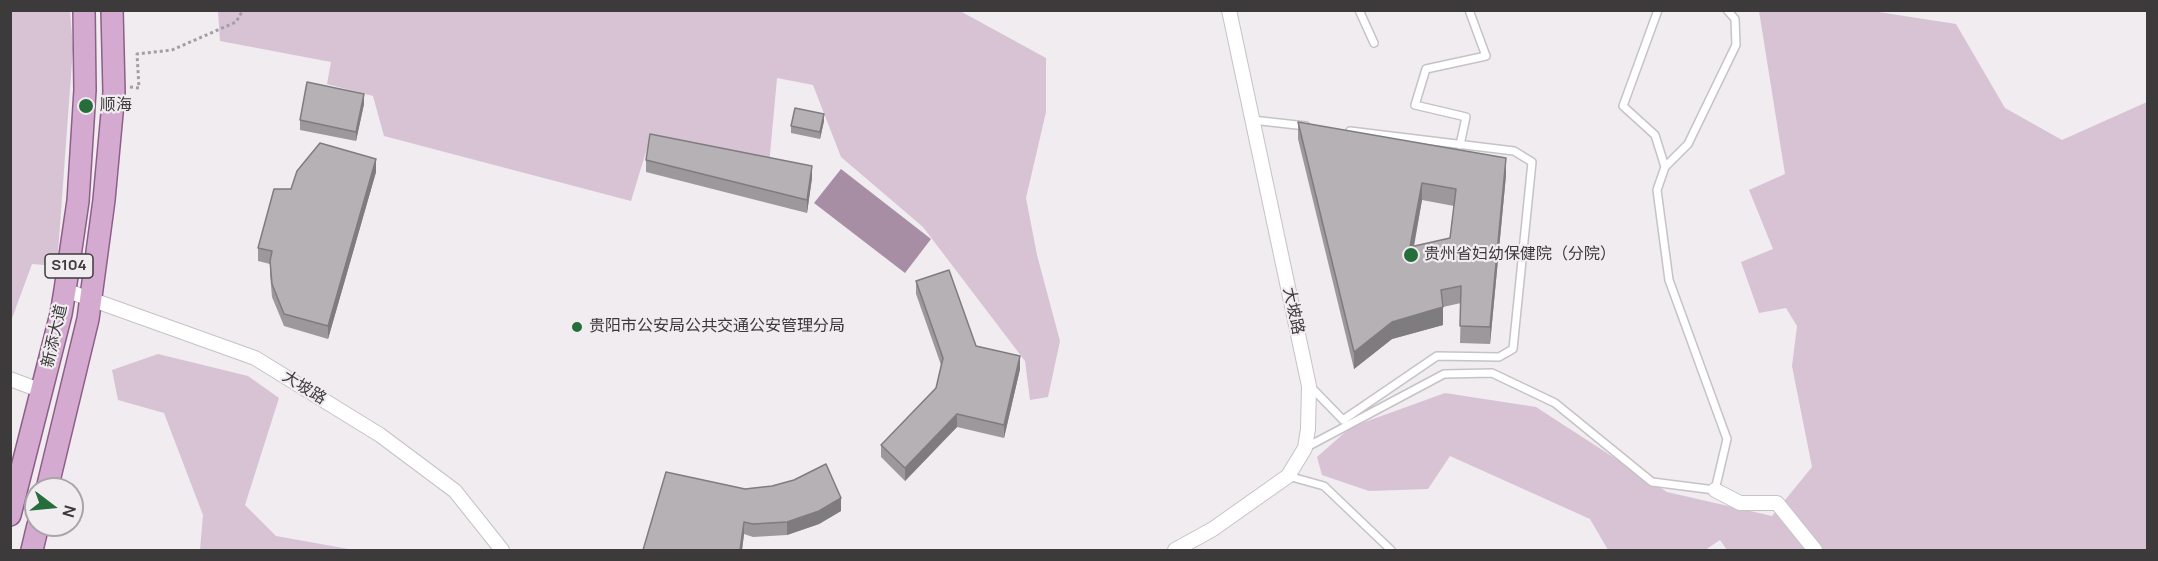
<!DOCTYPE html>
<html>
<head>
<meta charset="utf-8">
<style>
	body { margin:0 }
	#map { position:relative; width:2158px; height:561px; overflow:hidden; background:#f1ecf0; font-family:Manrope,sans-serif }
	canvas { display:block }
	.frame { position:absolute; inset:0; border:12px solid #3c3a3b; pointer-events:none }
	.north { position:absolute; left:24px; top:477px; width:60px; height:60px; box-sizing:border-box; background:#f1ecf0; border:2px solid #a9a5a8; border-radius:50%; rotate:106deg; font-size:16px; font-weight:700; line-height:24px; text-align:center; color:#3c3a3b }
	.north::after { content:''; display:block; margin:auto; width:21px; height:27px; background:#256e3b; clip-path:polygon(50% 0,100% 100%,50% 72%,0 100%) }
</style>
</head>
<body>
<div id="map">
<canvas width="2158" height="561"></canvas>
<div class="frame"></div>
<div class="north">N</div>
</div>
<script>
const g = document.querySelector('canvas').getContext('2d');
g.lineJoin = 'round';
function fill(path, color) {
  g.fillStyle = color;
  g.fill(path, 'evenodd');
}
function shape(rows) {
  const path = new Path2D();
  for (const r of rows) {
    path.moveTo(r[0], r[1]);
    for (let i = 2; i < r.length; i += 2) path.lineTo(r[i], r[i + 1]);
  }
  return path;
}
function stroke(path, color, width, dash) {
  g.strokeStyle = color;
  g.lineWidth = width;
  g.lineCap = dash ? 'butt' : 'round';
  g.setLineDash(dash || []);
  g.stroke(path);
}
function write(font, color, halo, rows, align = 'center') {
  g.font = font + ' Manrope,"Noto Sans SC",sans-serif';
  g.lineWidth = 4.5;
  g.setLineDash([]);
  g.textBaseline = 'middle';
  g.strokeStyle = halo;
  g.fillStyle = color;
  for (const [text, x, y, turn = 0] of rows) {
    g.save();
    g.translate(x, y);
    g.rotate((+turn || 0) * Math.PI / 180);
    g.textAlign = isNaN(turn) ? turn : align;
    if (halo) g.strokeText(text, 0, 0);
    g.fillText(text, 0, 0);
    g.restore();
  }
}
const green = shape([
	[11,10,70,11,73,48,57,266,32,264,11,321],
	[218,11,960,11,1046,58,1046,112,1026,198,1037,255,1060,341,1048,397,1030,400,1025,361,923,227,841,157,813,85,777,78,769,165,649,142,631,201,384,136,373,96,327,84,331,62,220,41],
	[1759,11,1872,11,1956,24,2005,108,2062,140,2147,102,2147,550,1727,550,1720,540,1705,550,1608,550,1590,519,1450,456,1428,489,1369,491,1322,475,1317,457,1351,427,1445,393,1536,407,1667,492,1772,516,1812,467,1792,366,1797,326,1786,308,1759,313,1741,262,1773,249,1749,190,1785,174],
	[158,354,248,376,279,398,245,505,276,536,354,550,200,550,203,515,164,413,118,400,112,370]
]);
const water = shape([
	[841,169,931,239,905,273,814,203]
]);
const path = shape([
	[130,87,139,88,137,54,172,50,236,22,243,10]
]);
const service = shape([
	[1359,10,1374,43],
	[1658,10,1623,106,1655,135,1665,167],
	[1252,120,1306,126],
	[1460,145,1466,117,1415,105,1426,69,1486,56,1469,10],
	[1310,386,1343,420,1437,356,1499,357,1513,349,1532,162,1514,151,1350,131],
	[1305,448,1444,374,1492,373,1555,403,1652,482,1715,490,1727,439,1669,280,1657,190,1665,167,1688,144,1736,45,1735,19,1727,10],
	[1288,476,1324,486,1391,550]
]);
const minor = shape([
	[65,290,255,358,380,435,455,491,502,550],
	[10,379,42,391],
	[1715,490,1740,503,1777,503,1815,550],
	[1175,550,1213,529,1288,476,1305,448,1308,429,1309,386,1229,10]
]);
const primary = shape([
	[47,489,88,319,104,200,114,92,112,10],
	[10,515,61,314,65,290,78,201,85,90,84,10],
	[32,550,38,525]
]);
const wall = shape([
	[364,104,356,141,300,130,300,120],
	[824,121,820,139,791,133,791,126],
	[1298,122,1506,175,1490,344,1460,343,1461,303,1443,307,1443,325,1392,339,1354,369,1298,139],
	[1422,200,1454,206,1450,238,1414,247],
	[646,160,812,178,807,213,646,172],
	[376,172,328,339,284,326,272,297,270,274,270,264,258,261,258,248,291,189],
	[916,281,976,346,1020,369,1004,438,957,427,905,481,881,457,881,445,936,388,941,365,916,294],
	[666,472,841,511,819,524,787,535,753,537,744,534,742,550,643,550]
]);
const shadedWall = shape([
	[364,94,364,104,356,141,356,132],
	[824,114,824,121,820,139,820,132],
	[1506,158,1506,175,1490,344,1490,327],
	[376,159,376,172,328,339,328,326],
	[812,166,812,178,807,213,807,200],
	[1422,183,1422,200,1410,265,1410,247],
	[1443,307,1443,325,1392,339,1354,369,1354,352,1392,322],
	[1020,356,1020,369,1004,438,1004,425],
	[957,414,957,427,905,481,905,468],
	[841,498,841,511,819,524,787,535,787,522],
	[744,522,744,534,742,550,740,550]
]);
const building = shape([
	[307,82,364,94,356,132,300,120,307,82],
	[795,108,824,114,820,132,791,126,795,108],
	[1298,122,1506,158,1490,327,1460,326,1461,286,1441,290,1443,307,1392,322,1354,352,1298,122],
	[1422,183,1456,189,1450,238,1410,247,1422,183],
	[650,134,812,166,807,200,646,160,650,134],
	[320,143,376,159,328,326,284,314,272,284,270,261,272,251,258,248,274,189,291,189,297,171,320,143],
	[949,270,976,346,1020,356,1004,425,957,414,905,468,881,445,936,388,943,358,916,281,949,270],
	[826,464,841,498,819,511,787,522,753,524,744,522,740,550,643,550,666,472,745,489,772,486,794,480,826,464]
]);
const markers = [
	[86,106,8,"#256e3b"],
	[1411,255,8,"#256e3b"],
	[577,327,6,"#256e3b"]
];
const shields = [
	[69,266,48]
];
const shieldNames = [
	["S104",69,266]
];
const poiNames = [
	["顺海",100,106],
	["贵州省妇幼保健院（分院）",1424,255],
	["贵阳市公安局公共交通公安管理分局",589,327]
];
const streetNames = [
	["大坡路",1293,311,78],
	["新添大道",55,336,-77],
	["大坡路",304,388,32]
];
fill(green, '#d7c3d4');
fill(water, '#a78ea4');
stroke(service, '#c6c2c6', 10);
stroke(minor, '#c6c2c6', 16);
stroke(primary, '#8d5e88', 24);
stroke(path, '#a29fa1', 3, [3, 3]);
stroke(service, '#fff', 7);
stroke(minor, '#fff', 14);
stroke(primary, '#d5aad1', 21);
fill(wall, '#9c989c');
fill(shadedWall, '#7f7c7f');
fill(building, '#b5b1b5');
stroke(building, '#7f7c7f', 1.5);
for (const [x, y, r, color] of markers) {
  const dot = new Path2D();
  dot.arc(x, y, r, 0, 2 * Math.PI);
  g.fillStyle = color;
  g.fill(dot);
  stroke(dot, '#f1ecf0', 2);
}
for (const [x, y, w] of shields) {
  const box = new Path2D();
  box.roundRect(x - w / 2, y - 12, w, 24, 4.5);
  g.fillStyle = '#f1ecf0';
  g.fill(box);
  stroke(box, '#3c3a3b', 1.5);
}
write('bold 15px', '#3c3a3b', null, shieldNames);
write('16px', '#3c3a3b', '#f1ecf0', poiNames, 'left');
write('16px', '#3c3a3b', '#f1ecf0', streetNames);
</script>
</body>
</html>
